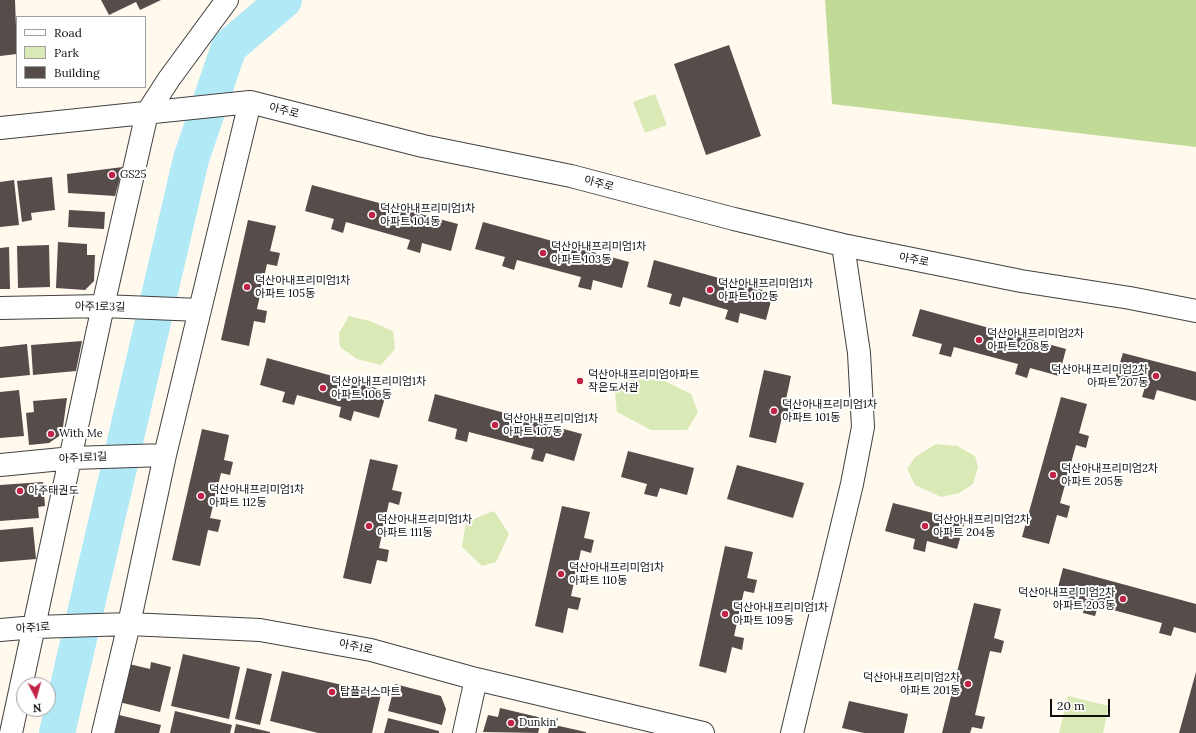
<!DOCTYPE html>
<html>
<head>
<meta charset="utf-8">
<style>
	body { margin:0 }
	#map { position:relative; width:1196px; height:733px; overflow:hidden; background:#fff9ee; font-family:Lora,serif }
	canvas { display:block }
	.legend { position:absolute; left:16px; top:16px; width:130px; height:72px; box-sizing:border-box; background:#fff; border:1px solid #9f9f9f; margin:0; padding:5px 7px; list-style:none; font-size:12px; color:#0e0e0e }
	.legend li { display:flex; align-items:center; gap:8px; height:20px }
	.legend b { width:20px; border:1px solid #9f9f9f }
	.north { position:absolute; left:16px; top:677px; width:40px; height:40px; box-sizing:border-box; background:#fff; border:1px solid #9f9f9f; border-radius:50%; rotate:174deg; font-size:11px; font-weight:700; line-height:16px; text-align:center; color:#0e0e0e }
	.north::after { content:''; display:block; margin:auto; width:14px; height:18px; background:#c02346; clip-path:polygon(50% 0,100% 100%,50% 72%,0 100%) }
	.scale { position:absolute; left:1050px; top:699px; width:60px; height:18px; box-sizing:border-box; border:2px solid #0e0e0e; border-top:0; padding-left:5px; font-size:12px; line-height:14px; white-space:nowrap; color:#0e0e0e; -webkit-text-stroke:3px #fff; paint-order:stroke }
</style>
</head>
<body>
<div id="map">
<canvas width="1196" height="733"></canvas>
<ul class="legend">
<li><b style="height:5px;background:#fff"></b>Road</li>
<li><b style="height:11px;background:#daeab7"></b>Park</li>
<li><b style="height:11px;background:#564c4a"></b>Building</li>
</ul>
<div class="north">N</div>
<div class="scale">20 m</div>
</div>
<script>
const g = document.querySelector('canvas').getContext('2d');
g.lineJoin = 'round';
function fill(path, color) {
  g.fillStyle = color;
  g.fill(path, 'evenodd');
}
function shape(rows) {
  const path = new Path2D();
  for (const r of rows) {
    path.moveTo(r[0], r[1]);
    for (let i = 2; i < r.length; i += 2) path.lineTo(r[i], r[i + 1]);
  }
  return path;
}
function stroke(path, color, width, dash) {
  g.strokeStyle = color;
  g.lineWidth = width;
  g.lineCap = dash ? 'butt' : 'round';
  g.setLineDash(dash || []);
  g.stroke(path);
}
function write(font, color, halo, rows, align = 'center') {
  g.font = font + ' Lora,"Noto Sans KR",serif';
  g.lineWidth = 4;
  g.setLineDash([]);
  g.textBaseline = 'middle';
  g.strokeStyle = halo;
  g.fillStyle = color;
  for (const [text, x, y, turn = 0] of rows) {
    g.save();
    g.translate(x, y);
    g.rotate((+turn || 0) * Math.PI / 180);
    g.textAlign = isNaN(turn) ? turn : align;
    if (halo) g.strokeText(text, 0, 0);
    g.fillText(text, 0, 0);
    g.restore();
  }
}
const green = shape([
	[655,94,667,125,645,133,633,102],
	[349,316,370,321,393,331,395,349,381,365,357,359,340,347,339,333],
	[626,379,663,380,691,394,698,412,687,430,651,430,617,412,615,392],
	[936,444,957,446,975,456,978,467,973,484,959,493,941,497,915,485,907,469,915,457],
	[494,511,509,534,496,562,482,566,462,547,466,522],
	[1068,696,1109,706,1103,733,1059,733]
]);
const forest = shape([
	[825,0,1196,0,1196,147,832,104]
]);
const river = shape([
	[57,733,191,159,229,47,284,0]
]);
const building = shape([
	[0,0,15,0,17,54,0,56],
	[101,0,161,0,140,10,136,2,109,15],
	[729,45,761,136,706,155,674,64],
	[123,167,115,196,68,193,67,174],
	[52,177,55,210,31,213,32,220,22,222,17,181],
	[14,180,19,225,0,227,0,182],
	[312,185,458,224,451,251,422,243,420,253,407,249,410,240,346,222,343,233,331,229,334,219,305,211],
	[69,210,105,212,104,229,68,227],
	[248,220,276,226,270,251,280,253,277,266,267,264,257,309,267,311,265,323,254,321,249,346,221,340],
	[483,222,629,262,622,288,593,280,591,290,578,287,581,277,517,260,514,270,502,266,505,257,475,249],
	[58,242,87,244,87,255,95,255,94,281,85,290,56,288],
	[49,245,50,287,18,288,17,246],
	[9,247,10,289,0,289,0,248],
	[654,260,773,293,766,320,740,313,738,323,725,319,728,310,683,297,680,307,669,304,672,294,647,287],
	[920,309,1066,349,1059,376,1030,368,1027,378,1015,374,1018,364,954,347,951,357,939,354,942,344,912,336],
	[82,341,76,371,33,375,31,345],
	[27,344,30,375,0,378,0,347],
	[1123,353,1196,372,1196,401,1157,390,1154,400,1142,397,1145,387,1115,379],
	[267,358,387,391,379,418,354,411,351,421,339,417,341,407,297,395,294,405,282,402,285,392,260,385],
	[764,370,791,376,785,404,795,406,792,419,782,417,776,443,749,437],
	[19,390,24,436,0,438,0,392],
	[435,394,582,434,574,461,546,453,543,462,531,459,534,449,469,432,467,442,455,439,457,429,428,421],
	[1061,397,1087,404,1079,433,1089,436,1086,448,1076,445,1060,503,1070,506,1067,518,1057,515,1049,544,1022,537],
	[67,398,62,434,49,443,29,445,26,413,34,412,33,401],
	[202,429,229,435,224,460,233,462,230,475,221,473,210,518,221,520,218,532,208,530,200,566,172,560],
	[628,451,694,468,687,495,660,488,657,497,644,494,647,484,621,477],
	[370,459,398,465,392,490,402,492,399,505,389,502,379,548,389,550,387,562,377,560,371,584,343,578],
	[737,465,804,483,793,518,727,499],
	[43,482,45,506,38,507,39,518,0,521,0,485],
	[893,503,965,521,957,549,927,541,925,552,913,549,915,539,885,531],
	[562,506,590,512,584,538,594,540,591,553,581,550,571,596,581,598,578,610,568,608,563,633,535,626],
	[33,527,36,559,0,562,0,530],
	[725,546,753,552,747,578,757,580,754,593,744,591,734,636,744,638,742,650,732,647,726,673,699,666],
	[1063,568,1196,604,1196,633,1174,627,1171,636,1159,633,1162,623,1098,606,1095,616,1083,613,1085,603,1056,595],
	[974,603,1001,609,994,638,1004,641,1001,653,990,651,975,715,985,717,982,729,972,727,970,733,942,733],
	[183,654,240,667,229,719,171,706],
	[151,662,171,667,160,712,119,702,129,664,150,669],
	[247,668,272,674,260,725,235,719],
	[282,671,381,694,372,733,318,733,270,721],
	[1196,672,1196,733,1179,733],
	[395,684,441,696,446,709,442,725,388,711],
	[849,701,908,714,904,733,864,733,842,728],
	[500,708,542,718,538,733,483,732,488,715,498,717],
	[175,711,232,725,230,733,170,733],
	[119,715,161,725,159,733,115,733],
	[388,718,439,731,439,733,384,733],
	[236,724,270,732,270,733,234,733],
	[550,724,586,732,586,733,548,733]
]);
const minor = shape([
	[0,128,250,102,423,146,571,176,734,219,843,245,1021,281,1130,298,1196,311],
	[0,308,103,306,200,310],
	[0,465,72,458,165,455],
	[0,630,35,627,129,624,260,630,371,650,476,679,703,733],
	[11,733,103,306,147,113,169,79,227,0],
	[103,733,129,624,165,455,250,102],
	[464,733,476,679],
	[792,733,852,484,863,427,859,353,843,245]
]);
const markers = [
	[112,175,4,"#c02346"],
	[372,215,4,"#c02346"],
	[543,253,4,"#c02346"],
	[247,287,4,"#c02346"],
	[710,290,4,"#c02346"],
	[979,340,4,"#c02346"],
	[1156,376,4,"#c02346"],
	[580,381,4,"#c02346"],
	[323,388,4,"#c02346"],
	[774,411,4,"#c02346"],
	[495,425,4,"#c02346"],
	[51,434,4,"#c02346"],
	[1053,475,4,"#c02346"],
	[20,491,4,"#c02346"],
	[201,496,4,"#c02346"],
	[369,526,4,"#c02346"],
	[925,526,4,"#c02346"],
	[561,574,4,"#c02346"],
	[1123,599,4,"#c02346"],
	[725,614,4,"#c02346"],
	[968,684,4,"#c02346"],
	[332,692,4,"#c02346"],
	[511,723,4,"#c02346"]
];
const streetNames = [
	["아주로",284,111,14],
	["아주로",599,184,15],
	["아주로",914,260,11],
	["아주1로3길",100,307,1],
	["아주1로1길",83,458,-3],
	["아주1로",33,628,-4],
	["아주1로",356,647,11]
];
const poiNames = [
	["GS25",120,175],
	["덕산아내프리미엄1차",380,209],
	["아파트 104동",380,222],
	["덕산아내프리미엄1차",551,247],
	["아파트 103동",551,260],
	["덕산아내프리미엄1차",255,281],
	["아파트 105동",255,294],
	["덕산아내프리미엄1차",718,284],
	["아파트 102동",718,297],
	["덕산아내프리미엄2차",987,334],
	["아파트 208동",987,347],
	["덕산아내프리미엄2차",1148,370,"right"],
	["아파트 207동",1148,383,"right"],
	["덕산아내프리미엄아파트",588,375],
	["작은도서관",588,388],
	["덕산아내프리미엄1차",331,382],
	["아파트 106동",331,395],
	["덕산아내프리미엄1차",782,405],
	["아파트 101동",782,418],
	["덕산아내프리미엄1차",503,419],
	["아파트 107동",503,432],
	["With Me",59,434],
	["덕산아내프리미엄2차",1061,469],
	["아파트 205동",1061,482],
	["덕산아내프리미엄1차",209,490],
	["아파트 112동",209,503],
	["아주태권도",28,491],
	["덕산아내프리미엄1차",377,520],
	["아파트 111동",377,533],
	["덕산아내프리미엄2차",933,520],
	["아파트 204동",933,533],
	["덕산아내프리미엄1차",569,568],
	["아파트 110동",569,581],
	["덕산아내프리미엄2차",1115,593,"right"],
	["아파트 203동",1115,606,"right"],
	["덕산아내프리미엄1차",733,608],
	["아파트 109동",733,621],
	["덕산아내프리미엄2차",960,678,"right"],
	["아파트 201동",960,691,"right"],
	["탑플러스마트",340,692],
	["Dunkin'",519,723]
];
fill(green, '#daeab7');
fill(forest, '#c1db96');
stroke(river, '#b2e9f7', 36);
fill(building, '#564c4a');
stroke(minor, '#414141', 24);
stroke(minor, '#fff', 22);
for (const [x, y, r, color] of markers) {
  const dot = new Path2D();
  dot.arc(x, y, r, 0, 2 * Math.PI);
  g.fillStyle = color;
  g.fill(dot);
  stroke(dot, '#fff', 1.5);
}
write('11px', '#0e0e0e', '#fff', streetNames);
write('11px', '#0e0e0e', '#fff', poiNames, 'left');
</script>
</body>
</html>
